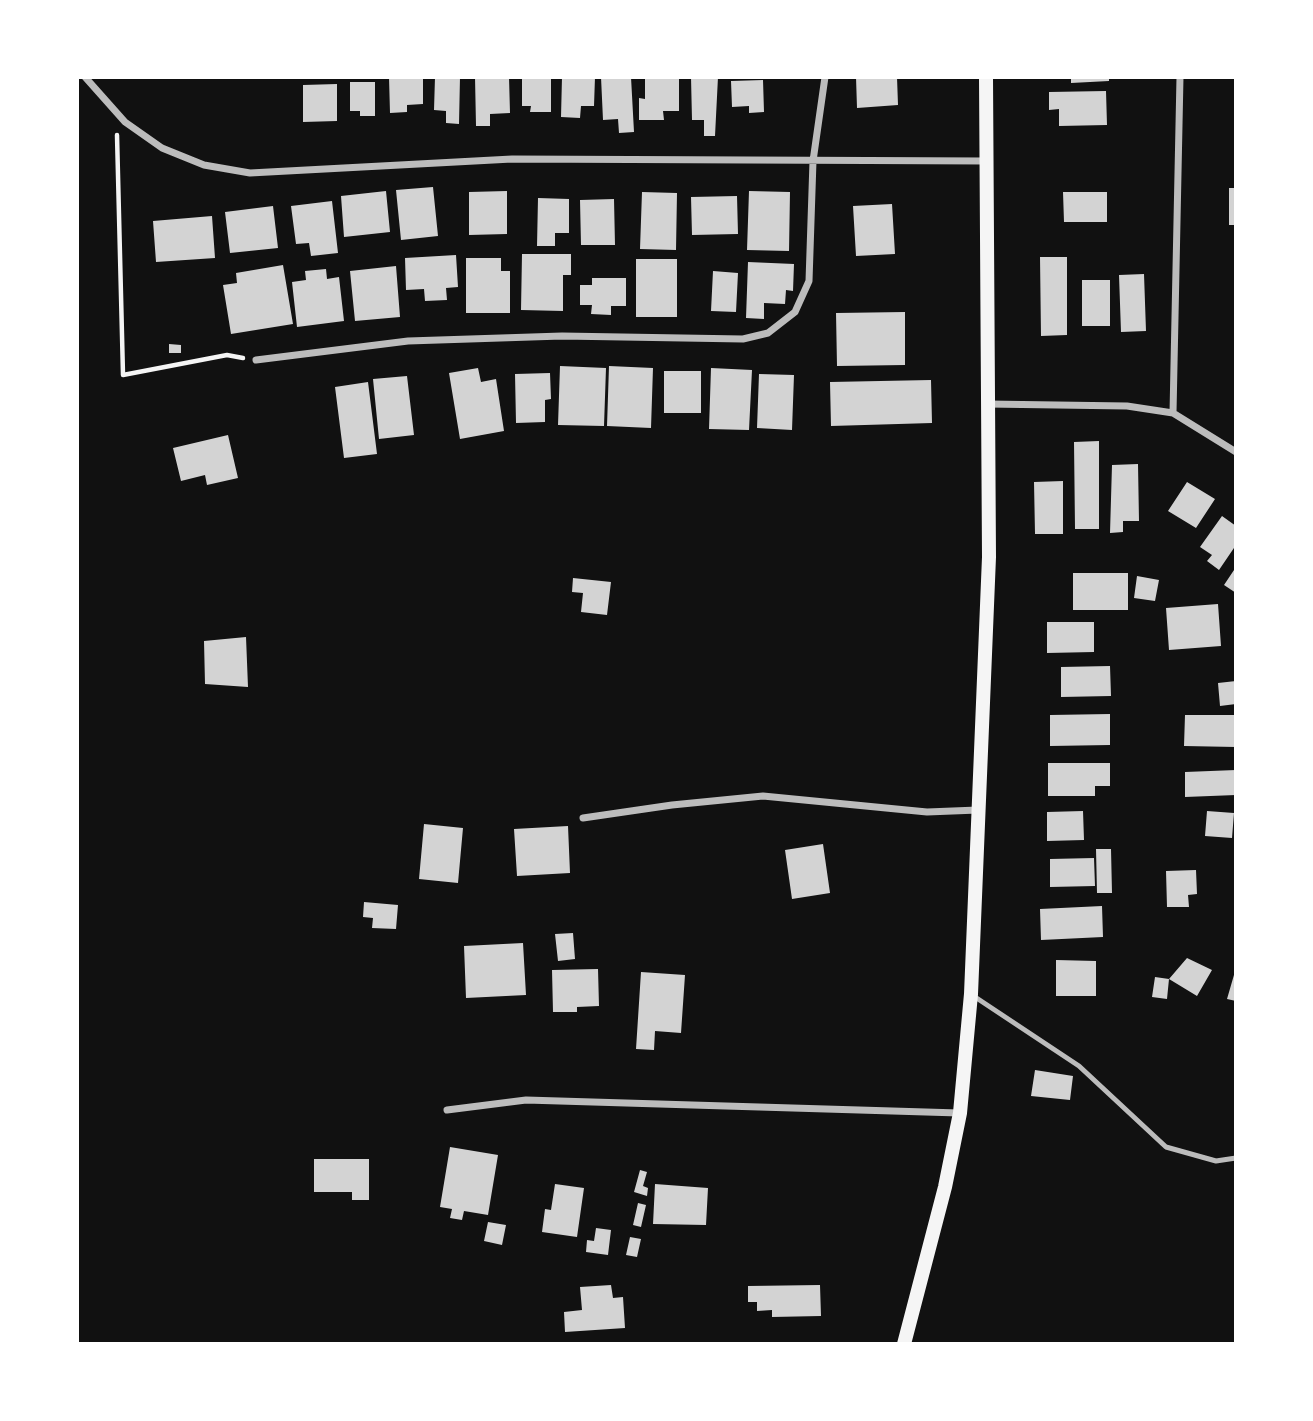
<!DOCTYPE html>
<html>
<head>
<meta charset="utf-8">
<style>
	body { margin:0 }
	#map { position:relative; width:1313px; height:1421px; overflow:hidden; background:#111; font-family:"Fira Sans",sans-serif }
	canvas { display:block }
	.frame { position:absolute; inset:0; border:79px solid #fff; pointer-events:none }
</style>
</head>
<body>
<div id="map">
<canvas width="1313" height="1421"></canvas>
<div class="frame"></div>
</div>
<script>
const g = document.querySelector('canvas').getContext('2d');
g.lineJoin = 'round';
function fill(path, color) {
  g.fillStyle = color;
  g.fill(path, 'evenodd');
}
function shape(rows) {
  const path = new Path2D();
  for (const r of rows) {
    path.moveTo(r[0], r[1]);
    for (let i = 2; i < r.length; i += 2) path.lineTo(r[i], r[i + 1]);
  }
  return path;
}
function stroke(path, color, width, dash) {
  g.strokeStyle = color;
  g.lineWidth = width;
  g.lineCap = dash ? 'butt' : 'round';
  g.setLineDash(dash || []);
  g.stroke(path);
}
const building = shape([
	[389,77,423,77,423,104,407,105,407,112,390,113],
	[435,77,460,77,459,124,446,123,446,111,434,110],
	[475,77,509,77,510,113,490,114,490,126,476,126],
	[522,77,551,77,551,112,530,112,531,106,522,106],
	[562,77,595,77,594,106,581,106,580,118,561,117],
	[601,77,631,77,634,132,619,133,618,119,603,120],
	[645,77,679,77,679,111,663,111,664,120,639,120,639,98,645,99],
	[691,77,718,77,715,136,704,136,704,120,692,120],
	[856,77,897,77,898,105,857,108],
	[1071,77,1109,77,1109,81,1071,83],
	[763,80,764,112,749,113,749,106,732,107,731,81],
	[350,82,375,82,375,116,360,116,360,111,350,111],
	[337,84,337,121,303,122,303,85],
	[1106,91,1107,125,1059,126,1059,109,1049,110,1049,92],
	[433,187,438,236,401,240,396,190],
	[1229,188,1236,188,1236,225,1229,225],
	[386,191,390,232,344,237,341,196],
	[507,191,507,234,469,235,469,192],
	[749,191,790,192,789,251,747,250],
	[642,192,677,193,676,250,640,249],
	[1063,192,1107,192,1107,222,1064,222],
	[737,196,738,234,692,235,691,197],
	[538,198,569,199,569,233,555,233,555,246,537,246],
	[614,199,615,245,581,245,580,200],
	[332,201,338,253,311,256,309,243,296,244,291,206],
	[892,204,895,254,856,256,853,206],
	[273,206,278,248,230,253,225,212],
	[212,216,215,258,156,262,153,221],
	[522,254,571,254,571,275,563,275,563,311,521,310],
	[456,255,458,287,446,288,447,300,425,301,424,289,406,290,405,258],
	[1040,257,1067,257,1067,335,1041,336],
	[466,258,501,258,501,271,510,271,510,313,466,313],
	[636,259,677,259,677,317,636,317],
	[748,262,794,264,793,291,786,290,785,304,764,303,764,319,746,318],
	[283,265,293,324,231,334,223,285,237,283,236,273],
	[396,266,400,317,355,321,350,271],
	[326,269,327,279,339,277,344,321,297,327,292,282,306,280,305,271],
	[713,271,738,273,736,312,711,311],
	[1144,274,1146,331,1121,332,1119,275],
	[592,278,626,278,626,306,611,306,611,315,591,314,592,305,580,305,580,285,592,285],
	[1082,280,1110,280,1110,326,1082,326],
	[905,312,905,365,837,366,836,313],
	[169,344,181,345,181,353,169,353],
	[560,366,606,368,604,426,558,425],
	[609,366,653,368,651,428,607,426],
	[478,368,481,382,496,379,504,431,460,439,449,373],
	[711,368,752,370,749,430,709,429],
	[664,371,701,371,701,413,664,413],
	[550,373,551,399,545,400,545,422,516,423,515,374],
	[759,374,794,375,792,430,757,428],
	[407,376,414,435,379,439,373,379],
	[931,380,932,423,831,426,830,382],
	[368,382,377,454,344,458,335,387],
	[228,435,238,478,207,485,205,475,181,481,173,448],
	[1099,441,1099,529,1075,529,1074,442],
	[1138,464,1139,521,1123,521,1123,532,1110,533,1112,465],
	[1063,481,1063,534,1035,534,1034,482],
	[1187,482,1215,499,1196,528,1168,511],
	[1222,516,1236,526,1236,545,1219,570,1207,561,1212,555,1200,547],
	[1236,567,1236,593,1224,585],
	[1073,573,1128,573,1128,610,1073,610],
	[1137,576,1159,580,1155,601,1134,598],
	[573,578,611,582,607,615,581,612,583,593,572,592],
	[1218,604,1221,646,1169,650,1166,608],
	[1047,622,1094,622,1094,652,1047,653],
	[246,637,248,687,205,684,204,641],
	[1110,666,1111,696,1061,697,1061,667],
	[1236,681,1236,704,1220,706,1218,683],
	[1110,714,1110,745,1050,746,1050,715],
	[1185,715,1236,715,1236,747,1184,746],
	[1048,763,1110,763,1110,786,1095,786,1095,796,1048,796],
	[1236,770,1236,795,1185,797,1185,772],
	[1083,811,1084,840,1047,841,1047,812],
	[1207,811,1234,813,1232,838,1205,836],
	[424,824,463,828,458,883,419,879],
	[568,826,570,873,517,876,514,829],
	[823,844,830,893,792,899,785,850],
	[1096,849,1111,849,1112,893,1097,893],
	[1094,858,1095,886,1050,887,1050,859],
	[1196,870,1197,894,1188,895,1189,907,1167,907,1166,871],
	[364,902,398,905,396,929,372,928,373,918,363,917],
	[1102,906,1103,937,1041,940,1040,909],
	[573,933,575,959,558,961,555,934],
	[523,943,526,995,466,998,464,946],
	[1187,958,1212,970,1197,996,1169,979],
	[1056,960,1096,961,1096,996,1056,996],
	[1236,968,1236,1001,1227,999],
	[598,969,599,1006,577,1007,577,1012,553,1012,552,970],
	[641,972,685,975,681,1033,655,1031,654,1050,636,1049],
	[1155,977,1169,979,1167,999,1152,997],
	[1035,1070,1073,1076,1070,1100,1031,1096],
	[450,1147,498,1155,488,1215,464,1211,462,1220,450,1218,452,1209,440,1207],
	[314,1159,369,1159,369,1200,352,1200,352,1192,314,1192],
	[640,1170,647,1172,643,1186,648,1188,647,1196,634,1192],
	[555,1184,584,1188,577,1237,542,1232,545,1209,551,1210],
	[655,1184,708,1188,706,1225,653,1224],
	[638,1203,646,1205,641,1227,633,1225],
	[488,1222,506,1225,502,1245,484,1241],
	[596,1228,611,1230,608,1255,586,1252,587,1240,594,1241],
	[630,1237,641,1239,637,1257,626,1255],
	[611,1285,613,1298,623,1297,625,1328,565,1332,564,1312,582,1310,580,1287],
	[820,1285,821,1316,772,1317,772,1310,757,1311,757,1302,748,1302,748,1286]
]);
const path = shape([
	[117,135,123,375,227,355,243,358]
]);
const service = shape([
	[972,995,1079,1066,1166,1147,1216,1161,1236,1158]
]);
const minor = shape([
	[85,77,125,122,162,148,204,165,250,173,512,159,986,161],
	[256,360,408,341,562,336,743,339,768,333,795,312,809,281,813,161,825,77],
	[987,404,1127,406,1173,413,1236,452],
	[1173,413,1180,77],
	[583,818,672,805,763,796,927,812,978,810],
	[447,1110,526,1100,959,1113]
]);
const secondary = shape([
	[904,1344,945,1187,960,1113,971,994,989,557,986,77]
]);
fill(building, '#d3d3d3');
stroke(path, '#f5f5f5', 4.5);
stroke(service, '#bcbcbc', 5);
stroke(minor, '#bcbcbc', 7);
stroke(secondary, '#f5f5f5', 14);
</script>
</body>
</html>
